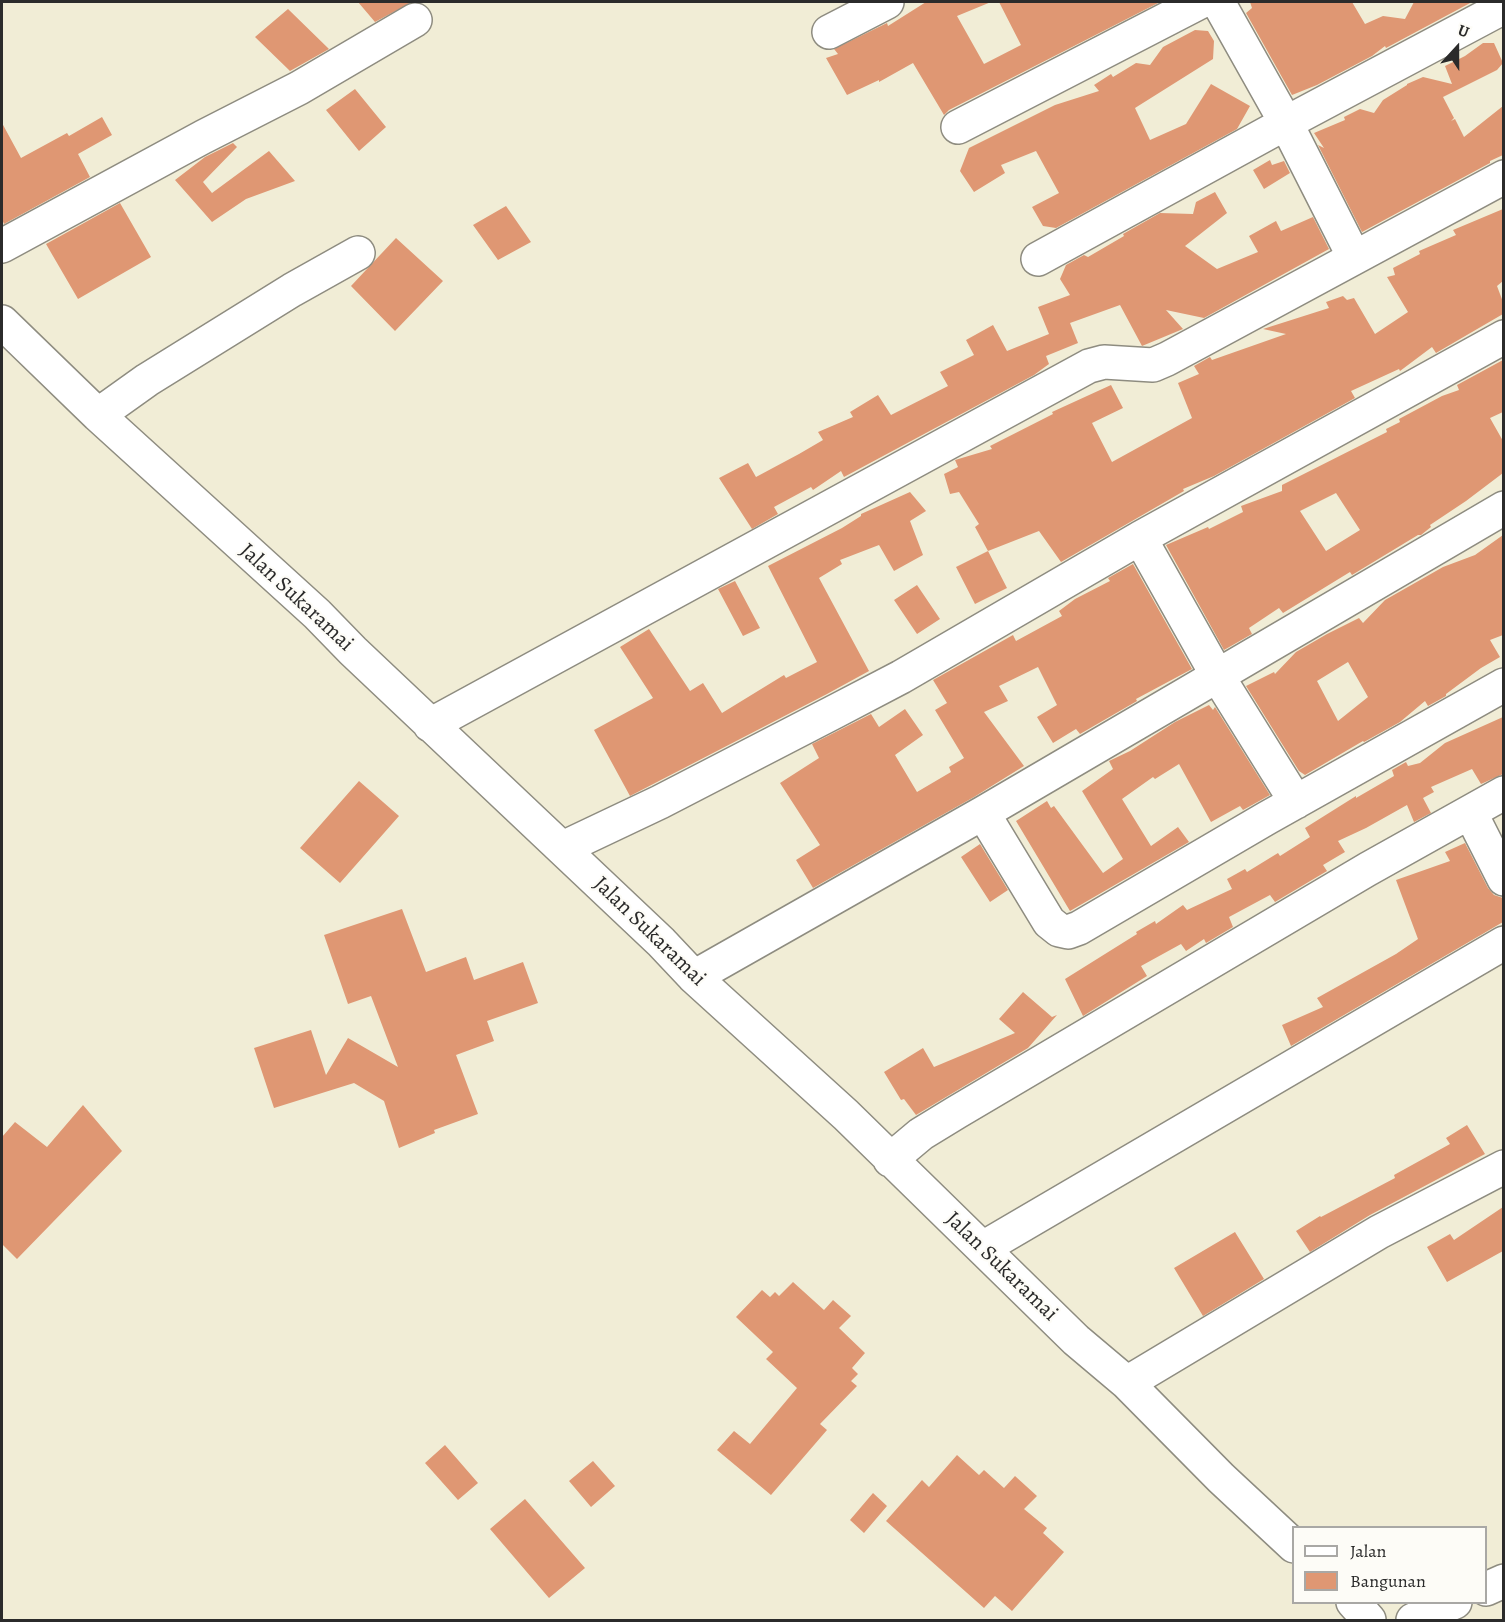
<!DOCTYPE html>
<html>
<head>
<meta charset="utf-8">
<style>
	body { margin:0 }
	#map { position:relative; width:1505px; height:1622px; overflow:hidden; background:#f1edd6; font-family:Alegreya,serif }
	canvas { display:block }
	.frame { position:absolute; inset:0; border:3px solid #2b2b2b; pointer-events:none }
	.legend { position:absolute; left:1292px; top:1526px; width:195px; height:78px; box-sizing:border-box; background:#fdfcf7; border:2px solid #a9a8a5; margin:0; padding:8px 10px; list-style:none; font-size:18px; color:#2b2b2b }
	.legend li { display:flex; align-items:center; gap:12px; height:30px }
	.legend b { width:30px; border:2px solid #a9a8a5 }
	.north { position:absolute; left:1427px; top:18px; width:60px; height:60px; -webkit-text-stroke:4px #fdfcf7; paint-order:stroke; rotate:21deg; font-size:16px; font-weight:700; line-height:24px; text-align:center; color:#2b2b2b }
	.north::after { content:''; display:block; margin:auto; width:21px; height:27px; background:#2b2b2b; clip-path:polygon(50% 0,100% 100%,50% 72%,0 100%) }
</style>
</head>
<body>
<div id="map">
<canvas width="1505" height="1622"></canvas>
<div class="frame"></div>
<ul class="legend">
<li><b style="height:8px;background:#fff"></b>Jalan</li>
<li><b style="height:16px;background:#df9773"></b>Bangunan</li>
</ul>
<div class="north">U</div>
</div>
<script>
const g = document.querySelector('canvas').getContext('2d');
g.lineJoin = 'round';
function fill(path, color) {
  g.fillStyle = color;
  g.fill(path, 'evenodd');
}
function shape(rows) {
  const path = new Path2D();
  for (const r of rows) {
    path.moveTo(r[0], r[1]);
    for (let i = 2; i < r.length; i += 2) path.lineTo(r[i], r[i + 1]);
  }
  return path;
}
function stroke(path, color, width, dash) {
  g.strokeStyle = color;
  g.lineWidth = width;
  g.lineCap = dash ? 'butt' : 'round';
  g.setLineDash(dash || []);
  g.stroke(path);
}
function write(font, color, halo, rows, align = 'center') {
  g.font = font + ' Alegreya,serif';
  g.lineWidth = 4.5;
  g.setLineDash([]);
  g.textBaseline = 'middle';
  g.strokeStyle = halo;
  g.fillStyle = color;
  for (const [text, x, y, turn = 0] of rows) {
    g.save();
    g.translate(x, y);
    g.rotate((+turn || 0) * Math.PI / 180);
    g.textAlign = isNaN(turn) ? turn : align;
    if (halo) g.strokeText(text, 0, 0);
    g.fillText(text, 0, 0);
    g.restore();
  }
}
const building = shape([
	[358,2,412,2,375,22],
	[926,2,991,2,957,16,984,64,1021,45,999,2,1160,2,949,110,944,115,913,63,879,82,879,80,847,95,826,58,838,54,834,49,887,23,888,26],
	[1250,2,1352,2,1365,24,1383,16,1405,19,1414,2,1472,2,1386,48,1385,46,1372,56,1317,85,1292,95,1246,13,1252,8],
	[288,9,329,49,290,71,255,37],
	[1195,30,1208,31,1214,41,1213,59,1135,108,1150,140,1186,124,1211,84,1250,106,1237,129,1056,228,1043,226,1032,207,1059,193,1036,151,1001,165,1005,173,974,192,960,171,969,148,1055,105,1099,91,1094,85,1111,74,1113,77,1136,63,1150,65,1163,47],
	[1483,43,1494,43,1503,63,1497,70,1443,97,1454,118,1451,121,1455,119,1464,137,1503,106,1503,155,1490,161,1490,163,1362,232,1318,145,1324,148,1314,133,1345,120,1344,117,1360,109,1374,113,1383,100,1407,85,1407,84,1423,77,1452,84,1445,66,1465,56],
	[355,89,386,127,359,151,326,110],
	[102,117,112,135,78,154,90,177,4,224,2,219,2,123,21,158,67,133,69,136],
	[233,143,237,147,203,182,212,193,269,151,295,181,246,199,212,222,175,180,205,157],
	[1270,160,1272,165,1284,161,1290,173,1264,189,1253,170],
	[1215,192,1227,213,1185,246,1217,269,1258,252,1249,236,1276,221,1281,231,1313,217,1329,249,1204,318,1166,310,1183,329,1142,346,1120,305,1070,323,1078,343,1046,356,1049,364,1034,375,844,477,841,471,813,490,811,487,774,507,778,514,752,529,719,478,748,463,756,477,799,454,823,440,818,432,853,417,850,412,878,395,891,415,948,386,940,372,974,355,966,340,993,325,1007,351,1049,334,1038,307,1070,295,1060,279,1066,265,1084,255,1088,257,1124,236,1123,234,1160,213,1193,214,1196,202],
	[120,203,151,257,78,299,46,244],
	[506,206,531,242,498,260,473,225],
	[1503,209,1503,281,1497,286,1503,302,1503,314,1436,353,1432,347,1400,371,1399,369,1351,391,1355,398,1214,476,1183,489,1184,491,1061,562,1039,531,988,551,975,527,979,524,959,492,950,494,944,474,958,467,955,460,992,449,990,446,1053,414,1052,412,1111,385,1123,408,1092,423,1112,462,1192,418,1178,383,1199,374,1194,366,1210,357,1212,360,1286,334,1263,329,1329,308,1326,302,1343,296,1347,300,1354,298,1375,334,1408,312,1387,277,1395,275,1393,268,1420,254,1419,251,1456,235,1453,230],
	[396,238,443,281,395,331,351,286],
	[1503,360,1503,412,1490,418,1503,441,1503,473,1466,501,1430,525,1431,527,1421,535,1418,535,1352,575,1350,572,1283,613,1279,608,1249,628,1252,634,1224,650,1166,545,1208,527,1209,529,1243,512,1241,506,1282,491,1282,485,1387,432,1386,429,1400,422,1399,419,1442,396,1459,390,1457,385],
	[1336,493,1360,530,1326,551,1300,511],
	[910,492,926,511,910,521,923,555,894,571,879,545,840,560,842,564,819,578,869,671,827,694,630,796,594,730,653,698,620,647,649,629,690,691,703,683,722,713,784,675,786,678,817,662,768,566,842,528,861,516,861,514],
	[1503,535,1503,635,1490,640,1500,657,1481,668,1446,694,1446,696,1428,706,1425,701,1400,722,1364,742,1363,741,1305,775,1299,771,1246,686,1274,672,1275,674,1296,652,1327,634,1359,618,1363,623,1385,600,1443,567,1475,555],
	[1348,662,1368,697,1338,721,1317,681],
	[988,551,1007,588,975,604,956,567],
	[1133,564,1192,669,1136,699,1137,701,1080,734,1076,729,1053,743,1037,717,1057,705,1038,667,999,686,1008,701,984,712,1024,766,974,797,813,888,796,860,820,845,780,783,819,758,812,744,871,714,879,727,905,709,923,735,895,755,917,792,951,772,949,767,964,758,935,710,947,703,933,680,1013,635,1016,641,1062,616,1059,611,1075,599,1110,581,1108,578],
	[735,581,760,628,743,636,718,589],
	[917,585,940,619,917,634,894,600],
	[1209,705,1213,710,1215,707,1270,795,1243,810,1240,806,1211,822,1179,764,1155,779,1153,777,1122,799,1151,846,1178,827,1189,842,1070,911,1016,821,1047,801,1051,808,1054,806,1103,873,1123,859,1082,791,1113,769,1109,761,1130,751,1175,722],
	[1503,717,1503,774,1481,784,1472,769,1431,787,1434,792,1423,798,1431,813,1414,822,1407,805,1366,828,1338,841,1345,852,1323,865,1327,871,1275,902,1270,895,1229,917,1233,927,1206,943,1204,939,1186,951,1181,944,1141,966,1147,976,1083,1016,1065,979,1137,934,1136,932,1155,921,1156,924,1183,905,1187,910,1232,889,1227,879,1245,869,1247,872,1278,853,1280,856,1310,837,1305,828,1356,796,1356,798,1394,776,1392,770,1406,762,1408,766,1420,763,1445,743],
	[359,781,399,816,340,883,300,848],
	[1465,843,1488,888,1494,895,1503,898,1503,922,1291,1046,1282,1025,1323,1007,1317,998,1396,954,1418,939,1396,880,1450,861,1445,852],
	[980,844,1008,890,990,902,961,857],
	[402,909,426,972,466,957,474,980,523,962,538,1003,487,1021,494,1041,456,1055,478,1114,434,1130,435,1133,399,1148,384,1101,354,1083,274,1108,254,1048,311,1030,326,1075,348,1038,398,1067,371,996,348,1004,324,935],
	[1023,992,1052,1017,1057,1015,1028,1048,916,1115,904,1099,901,1100,884,1072,923,1048,934,1067,1015,1033,999,1019],
	[83,1105,122,1151,17,1259,2,1244,2,1137,15,1122,47,1147],
	[1467,1125,1485,1154,1370,1215,1310,1252,1296,1231,1320,1216,1321,1217,1395,1178,1394,1175,1450,1144,1446,1138],
	[1503,1207,1503,1251,1447,1282,1427,1247,1450,1234,1454,1240],
	[1235,1232,1264,1279,1203,1316,1174,1268],
	[793,1282,824,1310,833,1300,851,1316,839,1328,865,1353,852,1368,858,1374,851,1381,857,1386,820,1424,827,1430,771,1495,717,1450,734,1431,750,1444,797,1388,766,1359,773,1352,736,1317,762,1290,770,1297,775,1292,779,1296],
	[445,1445,478,1483,458,1500,425,1463],
	[957,1455,979,1475,984,1470,1004,1488,1015,1476,1037,1496,1024,1509,1047,1528,1043,1533,1064,1552,1012,1611,995,1596,984,1608,886,1521,922,1480,929,1487],
	[593,1461,615,1486,591,1507,569,1481],
	[873,1493,887,1506,864,1533,850,1520],
	[525,1499,585,1568,549,1598,490,1529]
]);
const minor = shape([
	[1218,2,1286,123,1354,257],
	[829,32,887,2],
	[958,127,1200,2],
	[2,246,203,137,299,88,415,20],
	[1038,259,1286,123,1504,7],
	[2,322,98,415,317,614,353,651,661,942,694,977,846,1115,1076,1340,1127,1383,1221,1478,1294,1546],
	[98,415,147,380,292,290,358,253],
	[1140,538,1504,337],
	[430,725,1089,366,1104,362,1153,365,1167,359,1504,177],
	[1470,812,1504,879],
	[983,813,1049,922,1059,930,1068,932,1079,928,1267,818,1504,685],
	[563,848,660,802,836,711,901,677,1140,538,1217,675,1296,802],
	[694,977,983,813,1504,508],
	[890,1160,921,1134,957,1112,1368,869,1504,793],
	[983,1248,1504,943],
	[1127,1383,1379,1232,1504,1167],
	[1486,1589,1504,1581],
	[1353,1602,1369,1620],
	[1413,1620,1455,1602]
]);
const streetNames = [
	["Jalan Sukaramai",296,598,43],
	["Jalan Sukaramai",649,932,44],
	["Jalan Sukaramai",1001,1267,44]
];
fill(building, '#df9773');
stroke(minor, '#8e8c80', 36);
stroke(minor, '#fff', 33);
write('22px', '#2b2b2b', '#fdfcf7', streetNames);
</script>
</body>
</html>
